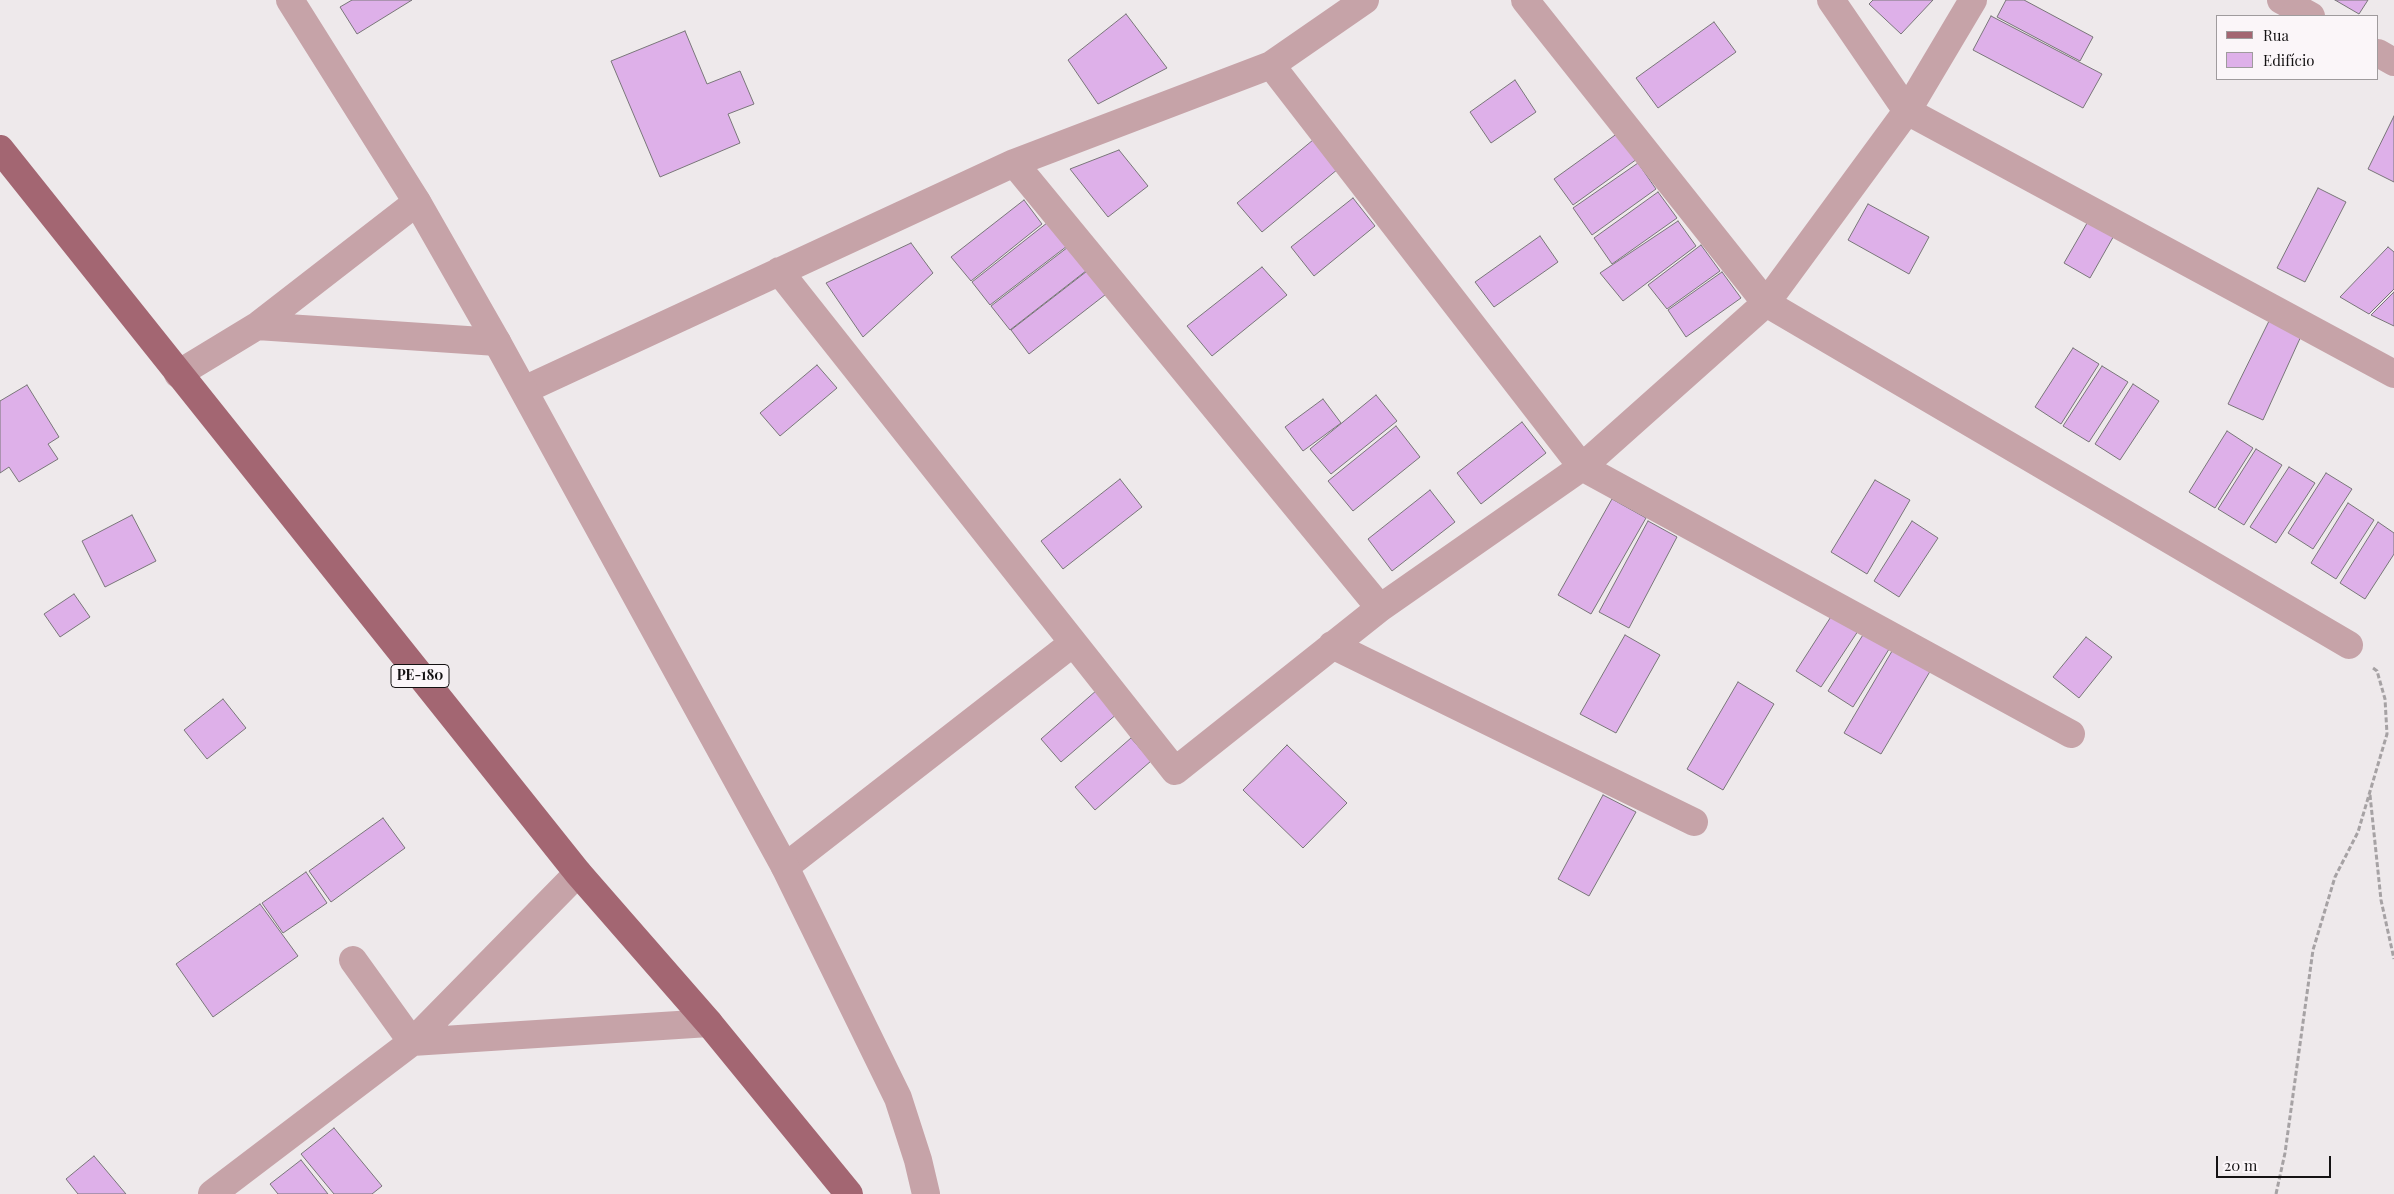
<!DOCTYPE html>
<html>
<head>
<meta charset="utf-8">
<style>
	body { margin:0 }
	#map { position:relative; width:2394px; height:1194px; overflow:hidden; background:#eee9eb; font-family:"Playfair Display",serif }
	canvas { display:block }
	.legend { position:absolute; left:2216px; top:15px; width:162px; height:65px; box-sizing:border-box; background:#fbf6f9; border:1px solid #9f9b9d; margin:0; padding:6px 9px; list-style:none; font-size:15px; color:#141213 }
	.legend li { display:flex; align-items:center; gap:10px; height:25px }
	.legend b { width:25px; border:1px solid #9f9b9d }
	.scale { position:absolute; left:2216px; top:1156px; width:115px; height:22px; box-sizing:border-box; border:2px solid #141213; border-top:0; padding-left:6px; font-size:15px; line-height:18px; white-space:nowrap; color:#141213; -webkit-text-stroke:4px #fbf6f9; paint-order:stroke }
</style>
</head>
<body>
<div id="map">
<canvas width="2394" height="1194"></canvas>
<ul class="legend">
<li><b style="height:6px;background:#a36672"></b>Rua</li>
<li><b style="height:14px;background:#deb0e9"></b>Edifício</li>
</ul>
<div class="scale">20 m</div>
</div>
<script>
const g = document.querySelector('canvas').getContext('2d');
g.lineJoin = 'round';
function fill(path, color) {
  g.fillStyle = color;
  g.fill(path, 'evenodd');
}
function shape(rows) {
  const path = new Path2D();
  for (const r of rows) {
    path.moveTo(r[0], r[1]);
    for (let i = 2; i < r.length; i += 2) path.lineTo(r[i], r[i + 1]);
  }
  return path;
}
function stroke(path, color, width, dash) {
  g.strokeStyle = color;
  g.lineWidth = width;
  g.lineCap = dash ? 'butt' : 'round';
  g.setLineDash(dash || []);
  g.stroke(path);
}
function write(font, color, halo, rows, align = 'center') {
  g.font = font + ' "Playfair Display",serif';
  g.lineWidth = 5;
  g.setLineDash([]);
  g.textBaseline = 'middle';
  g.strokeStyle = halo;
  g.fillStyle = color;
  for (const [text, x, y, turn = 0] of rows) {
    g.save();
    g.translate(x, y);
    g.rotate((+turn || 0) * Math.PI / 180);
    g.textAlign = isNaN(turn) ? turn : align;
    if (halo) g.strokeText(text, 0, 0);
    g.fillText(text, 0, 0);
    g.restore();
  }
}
const building = shape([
	[352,0,412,0,357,34,340,7,352,0],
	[1873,0,1933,0,1901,34,1869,4,1873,0],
	[2006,0,2024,0,2093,37,2080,61,1997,17,2006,0],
	[2335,0,2368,0,2359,14,2335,0],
	[1126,14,1167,68,1098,104,1068,60,1126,14],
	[1991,16,2102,74,2083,108,1973,50,1991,16],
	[1714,22,1736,52,1658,108,1636,78,1714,22],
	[685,31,707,84,740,71,754,104,728,114,740,143,660,177,611,61,685,31],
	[1515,80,1536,112,1491,143,1470,112,1515,80],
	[2394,116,2394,182,2368,169,2394,116],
	[1618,133,1637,159,1573,205,1554,179,1618,133],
	[1313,140,1338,169,1262,232,1237,203,1313,140],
	[1119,150,1148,186,1108,217,1070,169,1119,150],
	[1638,163,1656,189,1592,235,1573,208,1638,163],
	[2318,188,2346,202,2305,282,2277,268,2318,188],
	[1658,192,1677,218,1612,264,1594,238,1658,192],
	[1353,198,1375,226,1314,276,1291,247,1353,198],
	[1024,200,1042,224,971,281,951,257,1024,200],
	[1868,204,1929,237,1909,274,1848,240,1868,204],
	[2090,218,2116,232,2090,278,2064,263,2090,218],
	[1052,219,1071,243,990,305,972,282,1052,219],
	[1678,221,1696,246,1623,301,1600,273,1678,221],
	[1540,236,1558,262,1494,307,1475,282,1540,236],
	[911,243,933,273,863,337,826,283,911,243],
	[1072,244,1091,267,1010,330,991,306,1072,244],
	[1701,245,1720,271,1667,309,1648,285,1701,245],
	[2388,247,2394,252,2394,289,2369,314,2340,297,2388,247],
	[1262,267,1287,295,1212,356,1187,326,1262,267],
	[1091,268,1110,291,1029,354,1011,330,1091,268],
	[1722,272,1741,298,1686,337,1668,310,1722,272],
	[2394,292,2394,326,2371,315,2394,292],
	[2270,319,2302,334,2263,420,2228,404,2270,319],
	[2073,348,2099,364,2061,424,2035,407,2073,348],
	[817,365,837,388,780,436,760,413,817,365],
	[2102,366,2128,382,2089,442,2063,426,2102,366],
	[2133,384,2159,401,2120,460,2095,444,2133,384],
	[27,385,59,437,48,444,58,459,19,482,9,467,0,473,0,401,27,385],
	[1376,395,1397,421,1331,474,1310,449,1376,395],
	[1323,399,1341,423,1303,451,1285,427,1323,399],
	[1522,422,1546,453,1481,504,1457,473,1522,422],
	[1396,426,1420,457,1353,511,1328,481,1396,426],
	[2227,431,2253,448,2215,508,2189,492,2227,431],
	[2256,449,2282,465,2244,525,2218,509,2256,449],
	[2289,467,2315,483,2276,543,2250,527,2289,467],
	[2326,473,2352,489,2313,549,2288,533,2326,473],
	[1120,479,1142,507,1063,569,1041,541,1120,479],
	[1875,480,1910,500,1867,574,1831,552,1875,480],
	[1430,490,1455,522,1392,571,1368,539,1430,490],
	[1612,499,1646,518,1591,614,1558,595,1612,499],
	[2348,503,2374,520,2336,579,2311,563,2348,503],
	[132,515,156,561,105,587,82,541,132,515],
	[1648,521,1677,537,1629,628,1599,612,1648,521],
	[1912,521,1938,538,1899,597,1874,581,1912,521],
	[2378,522,2394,533,2394,554,2365,599,2340,583,2378,522],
	[74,594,90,617,60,637,44,614,74,594],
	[1834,612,1860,628,1821,687,1796,671,1834,612],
	[1866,630,1891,646,1853,707,1828,691,1866,630],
	[1625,635,1660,655,1616,733,1580,714,1625,635],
	[2086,637,2112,657,2079,698,2053,677,2086,637],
	[1895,646,1932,668,1881,754,1844,733,1895,646],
	[1738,682,1774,704,1723,790,1687,769,1738,682],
	[1097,690,1118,713,1061,762,1041,739,1097,690],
	[223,699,246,728,207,759,184,730,223,699],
	[1131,738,1151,761,1095,810,1075,787,1131,738],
	[1287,745,1347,803,1303,848,1243,790,1287,745],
	[1603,795,1636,812,1589,896,1558,879,1603,795],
	[383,818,405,848,331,902,309,871,383,818],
	[306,872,327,903,283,933,262,903,306,872],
	[260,904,298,956,213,1017,176,964,260,904],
	[334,1128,382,1186,372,1194,334,1194,301,1154,334,1128],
	[94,1156,126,1194,78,1194,66,1179,94,1156],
	[301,1160,328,1194,278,1194,270,1184,301,1160]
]);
const path = shape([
	[2370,795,2381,900,2394,959],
	[2276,1194,2285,1153,2313,950,2335,877,2358,832,2387,734,2385,699,2377,671,2373,668]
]);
const minor = shape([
	[1525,0,1766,303,2349,645],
	[1831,0,1907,111,2394,374],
	[2281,0,2311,16],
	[2378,53,2394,62],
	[1271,65,1582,467,2071,734],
	[1014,163,1380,608],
	[779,271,1175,771,1380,608,1582,467,1766,303,1907,111,1973,0],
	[257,326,497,342],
	[178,374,257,326,417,202],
	[524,390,1014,163,1271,65,1365,0],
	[1332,645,1694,822],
	[785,867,1073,643],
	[353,960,412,1042,709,1023],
	[212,1194,412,1042,578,873]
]);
const tertiary = shape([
	[290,0,417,202,497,342,785,867,898,1098,918,1160,926,1194]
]);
const primary = shape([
	[0,149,578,873,709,1023,849,1194]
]);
const shields = [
	[420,676,58]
];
const shieldNames = [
	["PE-180",420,676]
];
fill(building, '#deb0e9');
stroke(building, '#797679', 1);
stroke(path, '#a6a2a4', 3, [5, 2.5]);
stroke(minor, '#c6a3a8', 28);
stroke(tertiary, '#c6a3a8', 28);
stroke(primary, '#a36672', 28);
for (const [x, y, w] of shields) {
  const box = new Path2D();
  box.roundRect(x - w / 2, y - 11.5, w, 23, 4);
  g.fillStyle = '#fbf6f9';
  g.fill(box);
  stroke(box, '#141213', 1);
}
write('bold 14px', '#141213', null, shieldNames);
</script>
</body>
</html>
